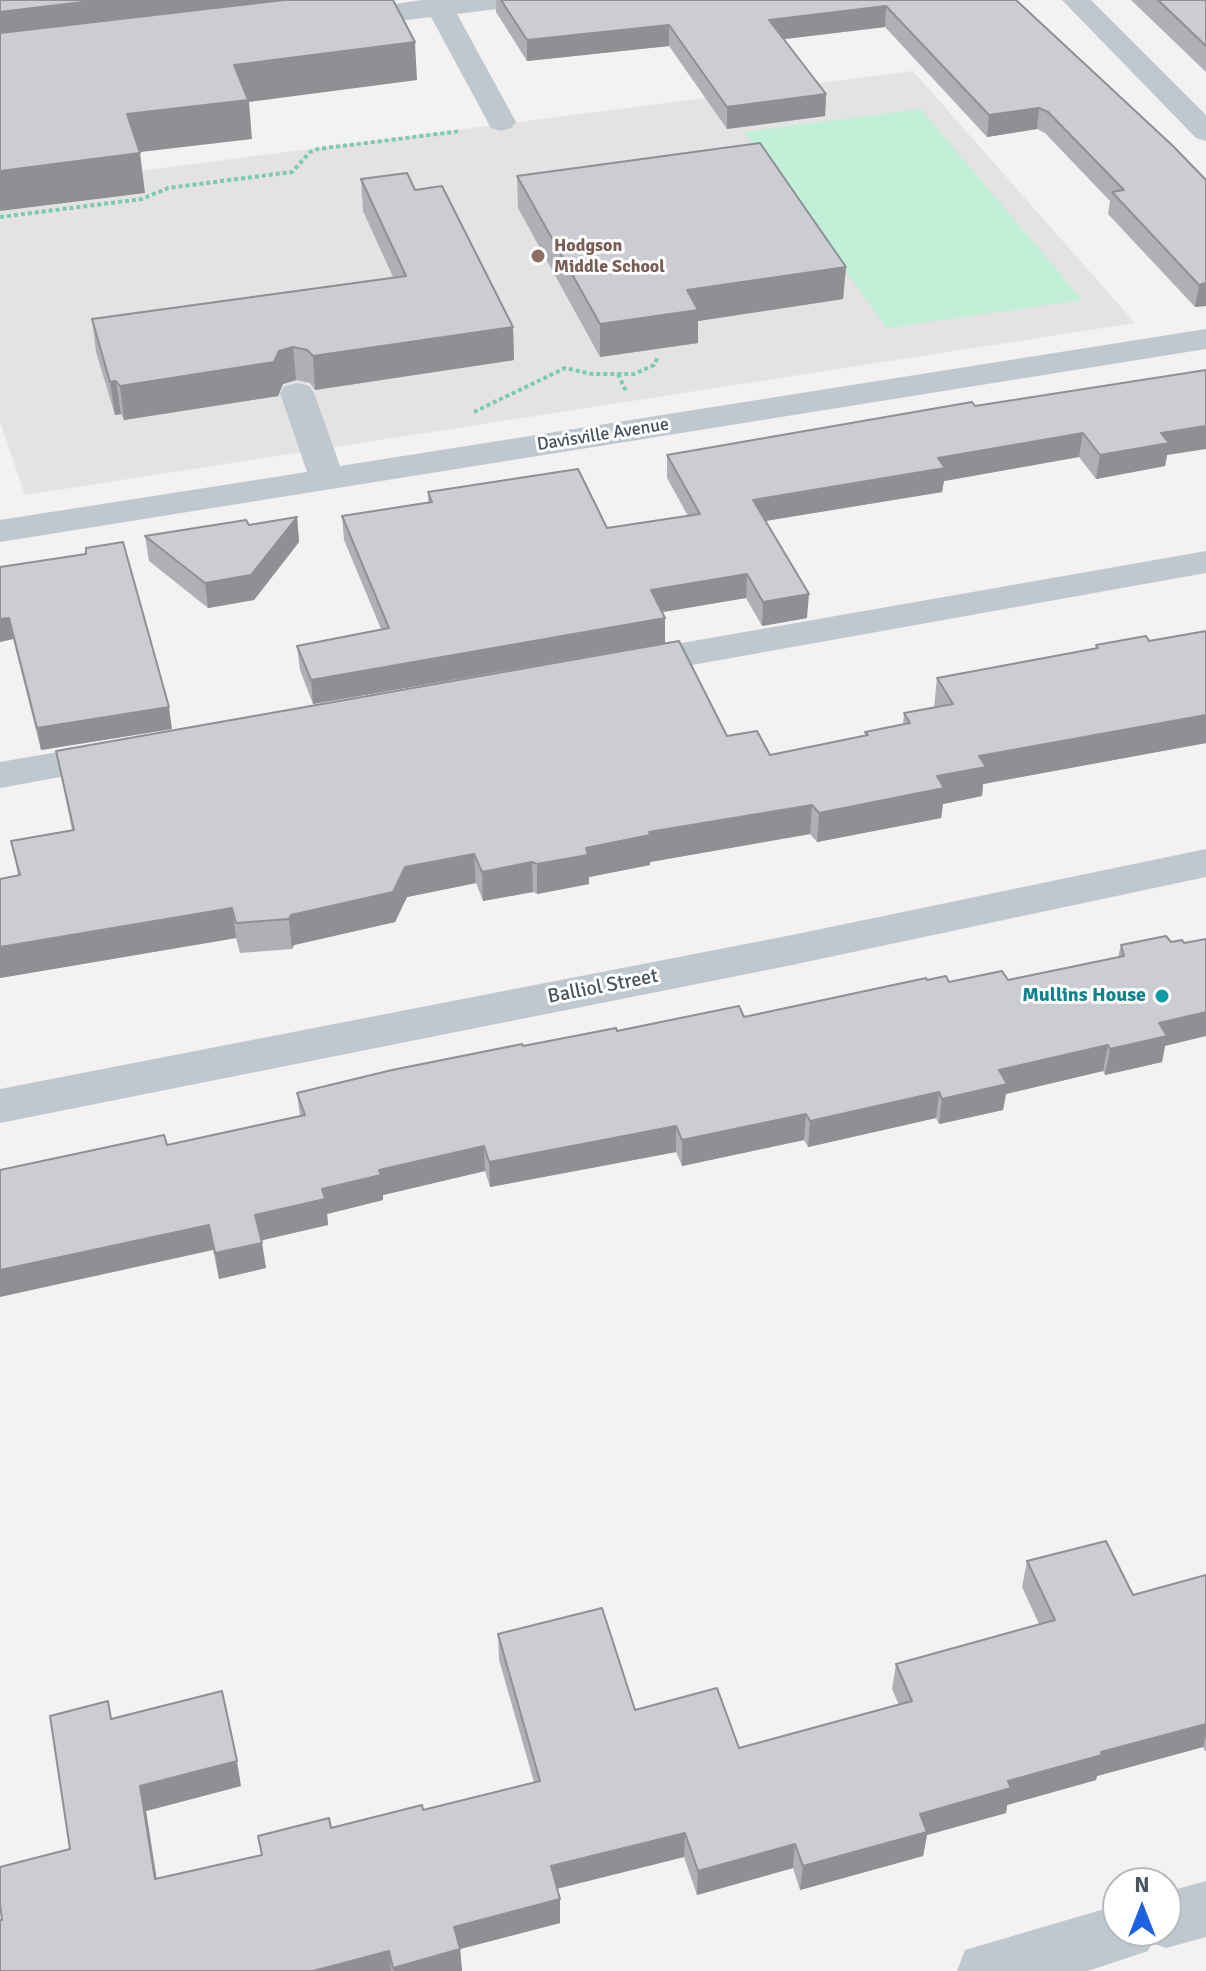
<!DOCTYPE html>
<html>
<head>
<meta charset="utf-8">
<style>
	body { margin:0 }
	#map { position:relative; width:1206px; height:1971px; overflow:hidden; background:#f3f1f1; font-family:Signika,sans-serif }
	canvas { display:block }
	.north { position:absolute; left:1102px; top:1867px; width:80px; height:80px; box-sizing:border-box; background:#fff; border:2px solid #b6babf; border-radius:50%; rotate:0deg; font-size:22px; font-weight:700; line-height:32px; text-align:center; color:#49535e }
	.north::after { content:''; display:block; margin:auto; width:28px; height:36px; background:#1d63e1; clip-path:polygon(50% 0,100% 100%,50% 72%,0 100%) }
</style>
</head>
<body>
<div id="map">
<canvas width="1206" height="1971"></canvas>
<div class="north">N</div>
</div>
<script>
const g = document.querySelector('canvas').getContext('2d');
g.lineJoin = 'round';
function fill(path, color) {
  g.fillStyle = color;
  g.fill(path, 'evenodd');
}
function shape(rows) {
  const path = new Path2D();
  for (const r of rows) {
    path.moveTo(r[0], r[1]);
    for (let i = 2; i < r.length; i += 2) path.lineTo(r[i], r[i + 1]);
  }
  return path;
}
function stroke(path, color, width, dash) {
  g.strokeStyle = color;
  g.lineWidth = width;
  g.lineCap = dash ? 'butt' : 'round';
  g.setLineDash(dash || []);
  g.stroke(path);
}
function write(font, color, halo, rows, align = 'center') {
  g.font = font + ' Signika,sans-serif';
  g.lineWidth = 6;
  g.setLineDash([]);
  g.textBaseline = 'middle';
  g.strokeStyle = halo;
  g.fillStyle = color;
  for (const [text, x, y, turn = 0] of rows) {
    g.save();
    g.translate(x, y);
    g.rotate((+turn || 0) * Math.PI / 180);
    g.textAlign = isNaN(turn) ? turn : align;
    if (halo) g.strokeText(text, 0, 0);
    g.fillText(text, 0, 0);
    g.restore();
  }
}
const education = shape([
	[913,71,1135,323,25,495,0,421,0,189]
]);
const green = shape([
	[921,109,1082,300,887,328,744,132]
]);
const path = shape([
	[0,217,142,199,168,188,292,172,310,152,318,149,461,131],
	[618,374,626,391],
	[474,412,565,368,592,374,634,374,654,365,658,357]
]);
const minor = shape([
	[422,0,520,0,516,6,506,8,457,14,516,122,511,128,501,131,491,128,431,17,340,28,330,26,326,20,330,14,340,12,422,0],
	[1062,0,1091,0,1206,115,1206,141,1196,138,1062,0],
	[1206,329,1206,349,0,542,0,520,307,472,280,393,285,386,297,383,309,386,314,393,340,466,1206,329],
	[1206,551,1206,573,625,677,611,673,606,665,611,657,625,653,1206,551],
	[117,742,131,746,137,755,131,764,0,788,0,762,117,742],
	[1206,849,1206,877,792,965,0,1123,0,1089,792,935,1206,849],
	[1206,1881,1206,1937,1166,1948,1152,1943,1148,1951,1088,1971,957,1971,965,1950,1118,1905,1118,1931,1166,1931,1166,1892,1206,1881]
]);
const wall = shape([
	[496,0,1016,0,1206,180,1206,306,1195,307,1108,214,1110,201,1045,133,1037,129,987,137,885,27,784,39,826,94,825,116,727,129,669,46,527,61,496,12],
	[1131,0,1206,0,1206,72],
	[517,176,846,267,843,299,698,321,698,343,600,357,518,208],
	[361,179,415,190,513,327,514,360,315,390,310,383,296,380,283,384,278,396,124,420,121,414,115,415,96,352,92,319,393,277,363,211],
	[975,406,1167,455,1165,466,1096,479,1079,457,944,481,942,492,766,521,807,618,762,626,746,598,662,612,665,618,665,643,313,704,300,670,297,646,381,629,344,540,342,516,428,502,428,492,607,528,688,516,667,478,667,455],
	[297,517,299,542,254,600,208,608,149,561,145,536,249,525],
	[0,567,172,729,41,750,13,639,0,642],
	[1206,631,1206,743,983,784,982,796,943,804,941,818,817,842,810,834,650,862,650,865,589,877,589,884,537,894,533,892,483,901,476,883,407,897,395,922,294,945,292,949,240,953,236,938,0,978,0,879,18,875,11,841,72,830,56,751,727,736,770,755,865,736,865,732,903,724,904,713,934,708,937,678,1095,649,1096,645,1149,641],
	[1121,945,1165,1046,1162,1062,1105,1075,1103,1071,1006,1094,1003,1110,939,1124,936,1118,808,1147,804,1140,682,1166,676,1152,490,1187,485,1171,383,1195,383,1200,327,1214,328,1225,261,1240,266,1268,219,1279,213,1250,167,1145,300,1116,297,1093,523,1046,617,1031,744,1017,927,980,949,982,1008,980,1118,957],
	[1027,1561,1133,1595,1206,1575,1206,1751,1205,1751,1203,1747,1097,1776,1096,1780,1007,1805,1006,1813,927,1835,923,1856,800,1890,793,1868,697,1895,684,1857,557,1889,560,1899,560,1923,460,1949,462,1971,0,1971,2,1920,70,1849,112,1719,241,1786,146,1811,157,1879,261,1855,331,1828,423,1810,534,1782,499,1660,498,1634,635,1710,739,1748,899,1705,892,1689,896,1664,1039,1624,1022,1587]
]);
const shadedWall = shape([
	[99,0,376,0,0,51,0,12],
	[886,6,885,27,768,41,769,20],
	[669,25,669,46,527,61,527,40],
	[415,42,417,80,249,102,252,139,132,153,127,114,234,65],
	[826,94,825,116,727,129,727,107],
	[1039,108,1037,129,987,137,989,115],
	[140,153,145,193,0,211,0,171],
	[846,267,843,299,698,321,698,343,600,357,600,324,687,290],
	[1206,283,1206,306,1195,307,1199,285],
	[513,327,514,360,315,390,313,356],
	[293,347,296,380,283,384,278,396,124,420,120,386],
	[116,381,121,414,115,415,110,382],
	[1206,426,1206,449,1167,455,1165,466,1096,479,1100,455,1161,433],
	[1083,433,1079,457,944,481,942,492,752,523,753,500,938,458],
	[297,517,299,542,254,600,208,608,205,583],
	[747,574,746,598,651,614,651,590],
	[809,594,807,618,762,626,763,602],
	[9,618,13,639,0,642,0,619],
	[665,618,665,643,313,704,311,680],
	[169,707,172,729,41,750,37,728],
	[1206,715,1206,743,983,784,982,796,943,804,941,818,817,842,819,813,979,756],
	[812,805,810,834,650,862,650,865,589,877,589,884,537,894,537,864,586,848,649,832],
	[474,854,476,883,407,897,395,922,294,945,292,949,289,919,291,915,405,867],
	[532,862,533,892,483,901,482,872],
	[232,908,236,938,0,978,0,947],
	[1206,1012,1206,1036,1165,1046,1162,1062,1105,1075,1110,1049,1159,1023],
	[1108,1045,1103,1071,1006,1094,1003,1110,939,1124,942,1099,999,1070],
	[939,1092,936,1118,808,1147,810,1121],
	[806,1114,804,1140,682,1166,682,1140],
	[676,1126,676,1152,490,1187,489,1162],
	[484,1146,485,1171,383,1195,383,1200,327,1214,328,1225,259,1241,255,1215,322,1189,379,1170],
	[209,1225,213,1250,0,1297,0,1270],
	[262,1243,266,1268,219,1279,215,1253],
	[1206,1724,1206,1736,1203,1747,1097,1776,1096,1780,1007,1805,1006,1813,927,1835,923,1856,800,1890,803,1866,920,1814,1008,1781,1101,1752],
	[237,1761,241,1786,146,1811,160,1903,155,1879,140,1786],
	[685,1833,684,1857,551,1890,551,1866],
	[795,1844,793,1868,697,1895,698,1871],
	[560,1899,560,1923,460,1949,462,1971,394,1971,393,1968,454,1927],
	[389,1951,391,1971,313,1971]
]);
const building = shape([
	[0,0,99,0,0,12,0,0],
	[284,0,393,0,415,42,234,65,248,100,127,114,140,153,0,171,0,33,284,0],
	[501,0,1016,0,1173,146,1206,180,1206,283,1199,285,1112,192,1124,190,1048,112,1039,108,989,115,886,6,769,20,826,94,727,107,669,25,527,40,501,0],
	[1158,0,1206,0,1206,46,1158,0],
	[760,143,846,267,687,290,698,310,600,324,517,176,760,143],
	[407,173,415,190,442,186,513,327,313,356,307,350,293,347,279,351,274,362,120,386,116,381,110,382,92,319,406,276,361,179,407,173],
	[1206,370,1206,426,1161,433,1169,443,1100,455,1083,433,938,458,945,468,753,500,809,594,763,602,747,574,651,590,665,618,311,680,297,646,389,628,342,516,432,502,428,492,578,469,607,528,700,514,667,455,972,402,975,406,1206,370],
	[297,517,251,575,205,583,145,536,246,520,249,525,297,517],
	[123,542,169,707,37,728,9,618,0,619,0,567,86,554,86,548,123,542],
	[1206,631,1206,715,979,756,986,767,937,776,944,788,819,813,812,805,649,832,650,835,586,848,588,855,537,864,532,862,482,872,474,854,405,867,393,892,291,915,289,919,236,923,232,908,0,947,0,879,20,875,11,841,74,830,56,751,679,641,727,736,757,731,770,755,868,735,865,732,910,723,904,713,953,704,937,678,1098,648,1096,645,1146,636,1149,641,1206,631],
	[1166,936,1171,942,1182,940,1184,943,1206,939,1206,1012,1159,1023,1167,1036,1110,1049,1108,1045,999,1070,1007,1084,942,1099,939,1092,810,1121,806,1114,682,1140,676,1126,489,1162,484,1146,379,1170,381,1175,322,1189,325,1199,255,1215,262,1243,215,1253,209,1225,0,1270,0,1170,164,1135,167,1145,305,1115,297,1093,392,1070,522,1044,523,1046,616,1028,617,1031,739,1006,744,1017,926,978,927,980,946,976,949,982,1002,971,1008,980,1124,956,1121,945,1166,936],
	[1106,1541,1133,1595,1206,1575,1206,1724,1101,1752,1102,1755,1008,1781,1011,1788,920,1814,927,1832,803,1866,795,1844,698,1871,685,1833,551,1866,560,1899,454,1927,460,1949,393,1968,389,1951,313,1971,0,1971,0,1920,2,1920,0,1904,0,1867,70,1849,50,1716,108,1701,111,1719,222,1691,237,1761,140,1786,155,1879,262,1855,258,1836,329,1818,331,1828,422,1805,423,1810,540,1781,498,1634,602,1608,635,1710,717,1688,739,1748,912,1701,896,1664,1055,1620,1027,1561,1106,1541]
]);
const markers = [
	[538,256,8,"#8d6e63"],
	[1162,996,8,"#0f9aa8"]
];
const farEducationnames = [
	["Hodgson",554,246],
	["Middle School",554,267]
];
const farStreetnames = [
	["Davisville Avenue",603,435,-9]
];
const streetNames = [
	["Balliol Street",603,987,-11]
];
const cultureNames = [
	["Mullins House",1146,996]
];
fill(education, '#e4e2e3');
fill(green, '#c1efd7');
stroke(path, '#7acdaa', 4, [4, 3]);
fill(minor, '#bfc7cf');
fill(wall, '#afb0b5');
fill(shadedWall, '#8e9094');
fill(building, '#cbcdd3');
stroke(building, '#8e9094', 2);
for (const [x, y, r, color] of markers) {
  const dot = new Path2D();
  dot.arc(x, y, r, 0, 2 * Math.PI);
  g.fillStyle = color;
  g.fill(dot);
  stroke(dot, '#fff', 3);
}
write('bold 18px', '#785e54', '#fff', farEducationnames, 'left');
write('18px', '#49535e', '#fff', farStreetnames);
write('20px', '#49535e', '#fff', streetNames);
write('bold 20px', '#0d838f', '#fff', cultureNames, 'right');
</script>
</body>
</html>
